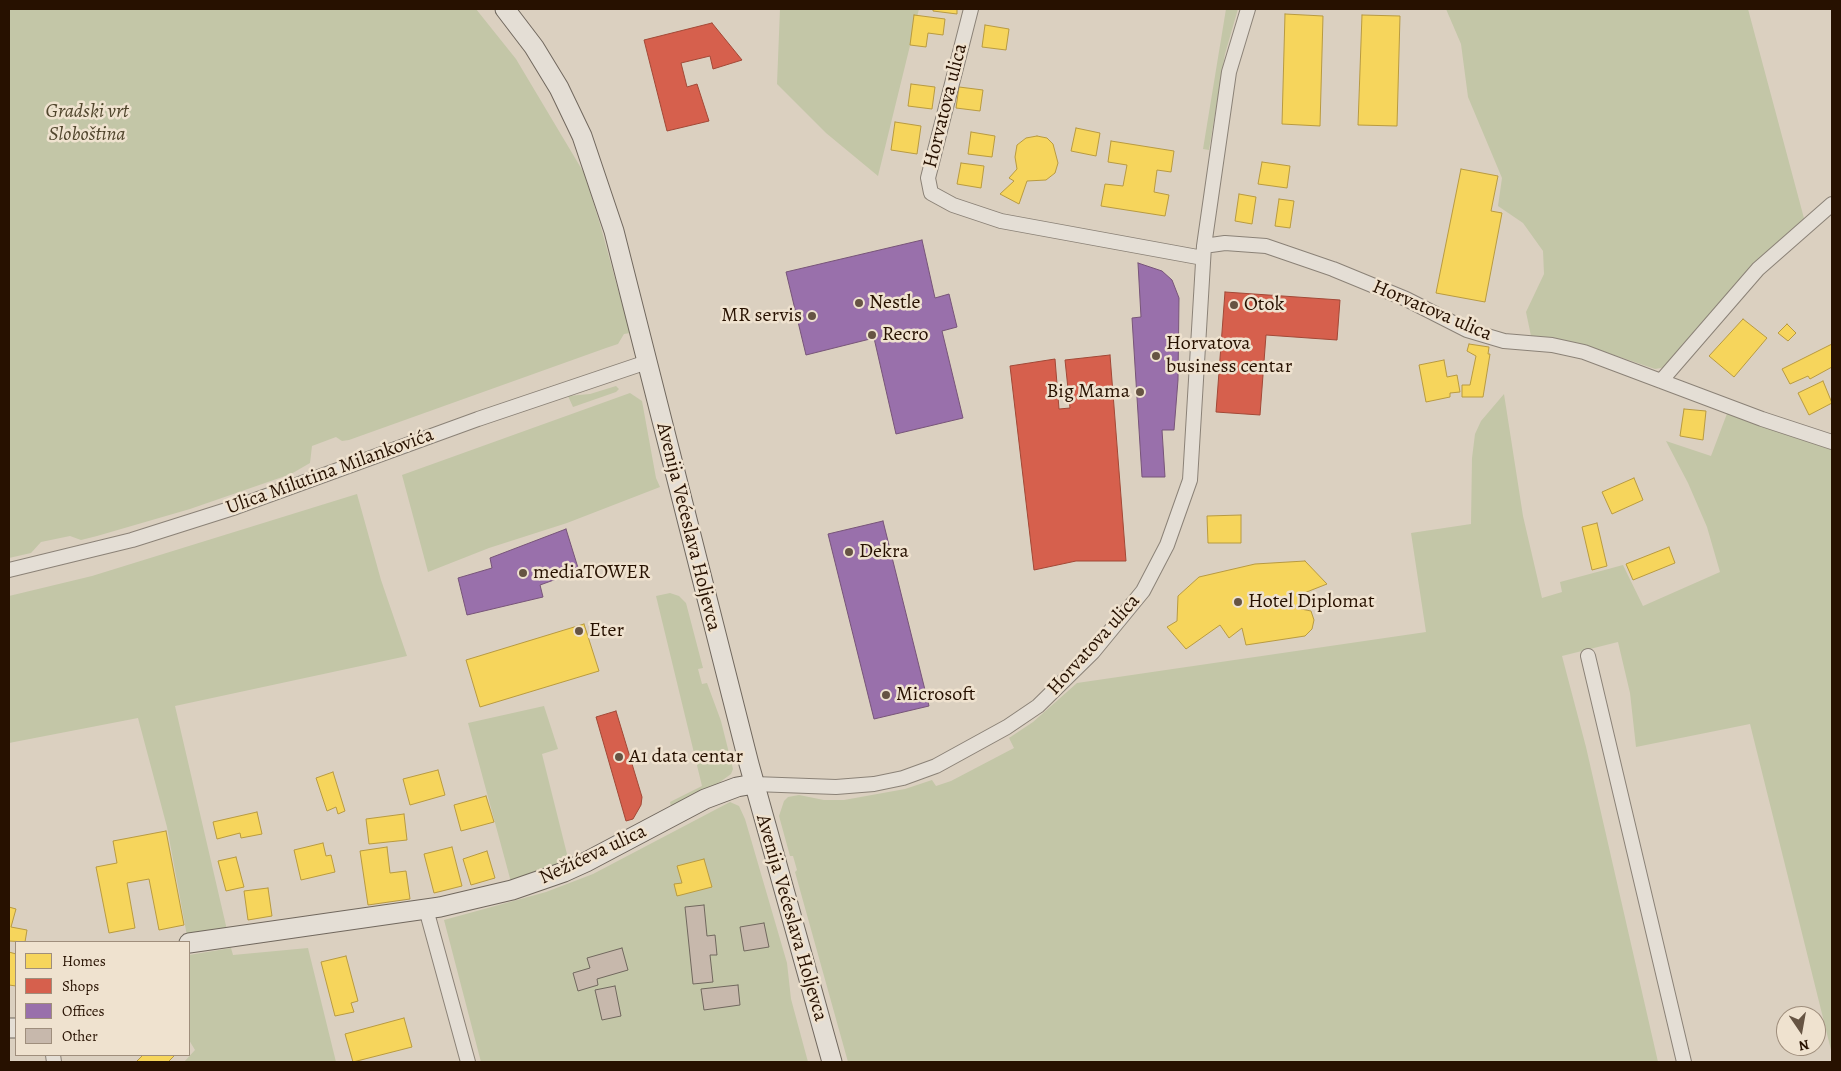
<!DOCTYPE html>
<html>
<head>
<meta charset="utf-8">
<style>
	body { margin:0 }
	#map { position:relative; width:1841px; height:1071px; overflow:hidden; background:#dbd0c0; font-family:Alegreya,serif }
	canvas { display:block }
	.frame { position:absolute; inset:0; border:10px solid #271100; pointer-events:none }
	.legend { position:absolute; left:15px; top:941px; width:175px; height:115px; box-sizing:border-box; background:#efe2cf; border:1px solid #9f8e7c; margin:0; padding:6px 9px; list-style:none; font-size:15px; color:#271100 }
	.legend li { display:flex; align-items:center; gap:10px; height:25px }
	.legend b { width:25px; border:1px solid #9f8e7c }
	.north { position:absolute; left:1776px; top:1006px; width:50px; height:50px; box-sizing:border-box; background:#efe2cf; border:1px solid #9f8e7c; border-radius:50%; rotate:168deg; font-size:14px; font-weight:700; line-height:20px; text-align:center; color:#271100 }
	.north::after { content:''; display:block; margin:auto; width:18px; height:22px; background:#665443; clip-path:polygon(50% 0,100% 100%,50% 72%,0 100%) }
</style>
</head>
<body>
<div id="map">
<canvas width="1841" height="1071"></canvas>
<div class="frame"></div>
<ul class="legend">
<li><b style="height:14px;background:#f6d55c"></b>Homes</li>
<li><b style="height:14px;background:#d6604d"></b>Shops</li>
<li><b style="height:14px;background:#9970ab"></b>Offices</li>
<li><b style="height:14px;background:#c7b8ac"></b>Other</li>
</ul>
<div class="north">N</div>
</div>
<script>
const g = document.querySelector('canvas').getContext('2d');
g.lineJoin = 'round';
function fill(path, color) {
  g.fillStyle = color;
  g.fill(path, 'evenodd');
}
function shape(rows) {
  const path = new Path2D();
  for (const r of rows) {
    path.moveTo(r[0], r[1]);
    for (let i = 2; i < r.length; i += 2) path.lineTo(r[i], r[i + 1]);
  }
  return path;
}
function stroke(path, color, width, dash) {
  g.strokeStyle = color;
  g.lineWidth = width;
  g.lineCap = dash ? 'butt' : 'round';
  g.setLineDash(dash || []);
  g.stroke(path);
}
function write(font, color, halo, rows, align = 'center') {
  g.font = font + ' Alegreya,serif';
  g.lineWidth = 5;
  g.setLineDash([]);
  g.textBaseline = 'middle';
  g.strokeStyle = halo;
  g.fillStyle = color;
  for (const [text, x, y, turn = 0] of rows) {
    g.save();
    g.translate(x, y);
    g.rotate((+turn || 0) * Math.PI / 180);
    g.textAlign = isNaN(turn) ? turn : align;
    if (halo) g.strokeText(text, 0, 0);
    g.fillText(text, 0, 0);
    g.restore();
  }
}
const green = shape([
	[9,9,476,9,516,59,584,173,600,224,630,333,624,334,618,344,606,348,349,440,342,441,336,437,312,446,310,463,291,474,190,509,97,536,81,540,70,536,41,542,31,553,9,558],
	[780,9,919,9,878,176,826,133,777,84],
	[1226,9,1238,9,1225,54,1209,150,1203,149],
	[1446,9,1748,9,1805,222,1666,367,1655,369,1605,352,1558,340,1531,336,1526,312,1544,274,1543,251,1523,223,1498,206,1502,178,1468,97,1461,44],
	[616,386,619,389,616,392,573,407,568,396,590,394],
	[630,393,642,401,656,478,660,487,567,523,489,548,428,572,402,475],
	[1504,394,1523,516,1542,598,1562,592,1560,582,1623,565,1643,606,1720,572,1707,527,1688,483,1666,441,1711,456,1728,411,1832,447,1832,1054,1750,724,1636,747,1630,693,1618,642,1562,656,1586,747,1658,1062,848,1062,795,872,797,870,793,856,790,856,779,816,784,801,788,797,799,795,824,800,844,800,905,789,932,780,936,786,951,781,1014,748,1009,738,1033,722,1077,683,1426,632,1411,533,1471,524,1472,458,1475,434,1481,421],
	[357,494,381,580,407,656,175,706,227,930,187,936,167,827,138,718,9,743,9,596,92,576],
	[670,593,679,596,686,603,703,668,698,669,702,684,707,683,721,721,733,769,731,774,720,782,671,807,670,802,702,786,656,596],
	[544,706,558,749,542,754,569,862,511,882,468,723],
	[730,802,739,806,745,819,787,963,791,999,808,1062,481,1062,444,920,546,892,593,874],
	[231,948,233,955,308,948,336,1062,184,1062,195,1050,189,1040,189,955]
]);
const homes = shape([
	[933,9,957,9,957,14,933,11,933,9],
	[1285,14,1323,16,1320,126,1282,124,1285,14],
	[914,15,945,19,943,35,928,33,926,47,910,45,914,15],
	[1362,15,1400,16,1397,126,1358,125,1362,15],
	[985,25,1009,29,1006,50,982,47,985,25],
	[911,84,935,87,932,109,908,106,911,84],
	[959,87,983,90,980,111,956,108,959,87],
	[895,122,921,126,917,154,891,150,895,122],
	[1076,128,1100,133,1096,156,1071,151,1076,128],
	[971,132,995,136,992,157,968,154,971,132],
	[1037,136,1047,138,1053,144,1058,163,1055,173,1046,180,1027,181,1019,204,1000,194,1014,181,1009,178,1017,169,1015,157,1017,145,1026,138,1037,136],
	[1111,141,1174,151,1171,172,1157,170,1154,192,1169,195,1165,216,1101,206,1105,184,1123,186,1127,165,1108,162,1111,141],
	[1262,162,1290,166,1287,188,1258,184,1262,162],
	[961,163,984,166,981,188,957,184,961,163],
	[1461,169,1498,176,1491,211,1502,213,1485,302,1436,293,1461,169],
	[1239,194,1256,197,1252,224,1235,221,1239,194],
	[1279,199,1294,201,1290,228,1275,226,1279,199],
	[1743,319,1767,338,1734,377,1709,356,1743,319],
	[1787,324,1796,333,1788,341,1778,333,1787,324],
	[1469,344,1489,347,1488,354,1490,354,1483,397,1462,397,1462,385,1470,385,1476,356,1467,351,1469,344],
	[1832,344,1832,367,1810,379,1808,376,1790,384,1782,369,1832,344],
	[1444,360,1447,377,1457,375,1460,392,1450,393,1450,397,1426,402,1419,365,1444,360],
	[1823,381,1832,403,1809,415,1798,393,1823,381],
	[1684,409,1706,411,1703,440,1680,436,1684,409],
	[1634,478,1643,500,1612,514,1602,492,1634,478],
	[1241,515,1241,543,1208,543,1207,516,1241,515],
	[1597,523,1607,566,1592,570,1582,527,1597,523],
	[1669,547,1675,563,1633,580,1626,564,1669,547],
	[1305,561,1327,584,1299,595,1301,609,1311,611,1314,620,1312,629,1305,636,1246,645,1242,628,1229,638,1220,625,1186,649,1167,627,1177,621,1178,596,1199,577,1255,564,1305,561],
	[584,624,599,671,480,707,466,660,584,624],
	[438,770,445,795,410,805,403,779,438,770],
	[333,772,345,811,338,814,336,807,327,811,316,778,333,772],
	[486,796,494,822,461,831,454,805,486,796],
	[257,812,262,834,241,838,240,833,217,839,213,822,257,812],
	[404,814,407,840,369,844,366,819,404,814],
	[166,831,184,925,159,930,149,879,127,883,135,928,109,933,96,867,117,863,113,841,166,831],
	[323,843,326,856,331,855,335,872,301,880,294,850,323,843],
	[387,847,390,873,406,871,410,899,368,905,360,851,387,847],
	[452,847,462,886,434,893,424,854,452,847],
	[487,851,495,878,471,885,463,859,487,851],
	[236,857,244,887,226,891,218,861,236,857],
	[704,859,712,887,677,896,674,884,682,883,677,866,704,859],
	[268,888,272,916,248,920,244,891,268,888],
	[9,907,16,909,11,927,27,930,25,942,9,941,9,907],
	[9,952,16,954,16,986,9,985,9,952],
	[346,956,358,1001,351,1003,354,1012,335,1016,321,962,346,956],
	[404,1018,412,1047,353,1062,345,1034,404,1018],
	[143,1055,175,1055,168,1062,136,1062,143,1055]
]);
const shops = shape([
	[712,23,742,60,713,69,710,56,681,63,687,87,697,84,709,121,667,131,644,40,712,23],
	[1225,292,1340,300,1337,340,1266,335,1260,415,1216,412,1225,292],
	[1110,355,1126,561,1076,561,1034,570,1010,366,1055,359,1059,409,1070,408,1065,360,1110,355],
	[616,711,642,797,641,805,633,819,626,821,596,717,616,711]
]);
const offices = shape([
	[922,240,935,298,949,294,957,327,942,331,963,418,896,434,874,338,806,355,786,272,922,240],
	[1138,263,1162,271,1172,280,1179,298,1178,380,1174,430,1162,430,1165,477,1142,477,1132,318,1141,317,1138,263],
	[883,521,929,706,874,719,828,534,883,521],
	[566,529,579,571,540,585,543,597,467,615,458,578,492,568,490,558,566,529]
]);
const building = shape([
	[704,905,707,936,715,935,717,955,710,955,713,982,693,984,685,907,704,905],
	[764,923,769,947,744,951,740,927,764,923],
	[622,948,628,970,597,979,598,985,578,991,573,973,590,968,587,958,622,948],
	[738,985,740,1005,704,1010,701,989,738,985],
	[615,986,621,1016,602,1020,595,990,615,986]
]);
const street = shape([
	[971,9,928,178,931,193,953,205,1001,221,1203,258],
	[1204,246,1225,243,1266,246,1333,269,1406,299,1467,330,1504,341,1552,345,1584,352,1762,419,1832,442],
	[1661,381,1758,269,1832,204],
	[9,570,132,540,236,507,478,419,647,362],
	[1588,656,1684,1062],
	[754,784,836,787,874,784,903,778,936,766,1007,727,1038,706,1093,652,1143,591,1167,545,1190,480,1204,246,1229,72,1248,9],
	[426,909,468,1062],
	[53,1055,54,1062]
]);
const secondary = shape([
	[505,9,534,47,559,88,582,136,614,231,749,764,832,1062],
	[189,943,440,907,512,890,564,872,586,862,705,799,737,787,754,784],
	[9,1028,16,1028]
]);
const markers = [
	[859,303,5,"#665443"],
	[1234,305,5,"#665443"],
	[812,316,5,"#665443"],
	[872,335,5,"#665443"],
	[1156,356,5,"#665443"],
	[1140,392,5,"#665443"],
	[849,552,5,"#665443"],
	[523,573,5,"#665443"],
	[1238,602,5,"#665443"],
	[579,631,5,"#665443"],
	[886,695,5,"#665443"],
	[619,757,5,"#665443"]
];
const streetNames = [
	["Horvatova ulica",946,106,-76],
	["Horvatova ulica",1432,311,23],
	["Ulica Milutina Milankovića",330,472,-20],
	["Avenija Većeslava Holjevca",688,527,76],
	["Horvatova ulica",1094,645,-48],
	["Nežićeva ulica",593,855,-25],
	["Avenija Većeslava Holjevca",791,918,74]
];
const parkNames = [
	["Gradski vrt",87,112],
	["Sloboština",87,135]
];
const poiNames = [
	["Nestle",869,303],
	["Otok",1244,305],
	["MR servis",802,316,"right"],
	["Recro",882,335],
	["Horvatova",1166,344],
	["business centar",1166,367],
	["Big Mama",1130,392,"right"],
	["Dekra",859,552],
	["mediaTOWER",533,573],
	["Hotel Diplomat",1248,602],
	["Eter",589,631],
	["Microsoft",896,695],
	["A1 data centar",629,757]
];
fill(green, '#c3c6a7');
fill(homes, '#f6d55c');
stroke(homes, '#b89a40', 1);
fill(shops, '#d6604d');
stroke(shops, '#a24836', 1);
fill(offices, '#9970ab');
stroke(offices, '#775478', 1);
fill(building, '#c7b8ac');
stroke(building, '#71685e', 1);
stroke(street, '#8b8277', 16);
stroke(secondary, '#71685e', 21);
stroke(street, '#e4ded5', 14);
stroke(secondary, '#e4ded5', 19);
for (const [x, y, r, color] of markers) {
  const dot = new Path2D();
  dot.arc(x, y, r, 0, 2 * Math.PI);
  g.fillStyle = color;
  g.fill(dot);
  stroke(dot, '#efe2cf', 2);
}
write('20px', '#271100', '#efe2cf', streetNames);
write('italic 20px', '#50452c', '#efe2cf', parkNames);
write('20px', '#271100', '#efe2cf', poiNames, 'left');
</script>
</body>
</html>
